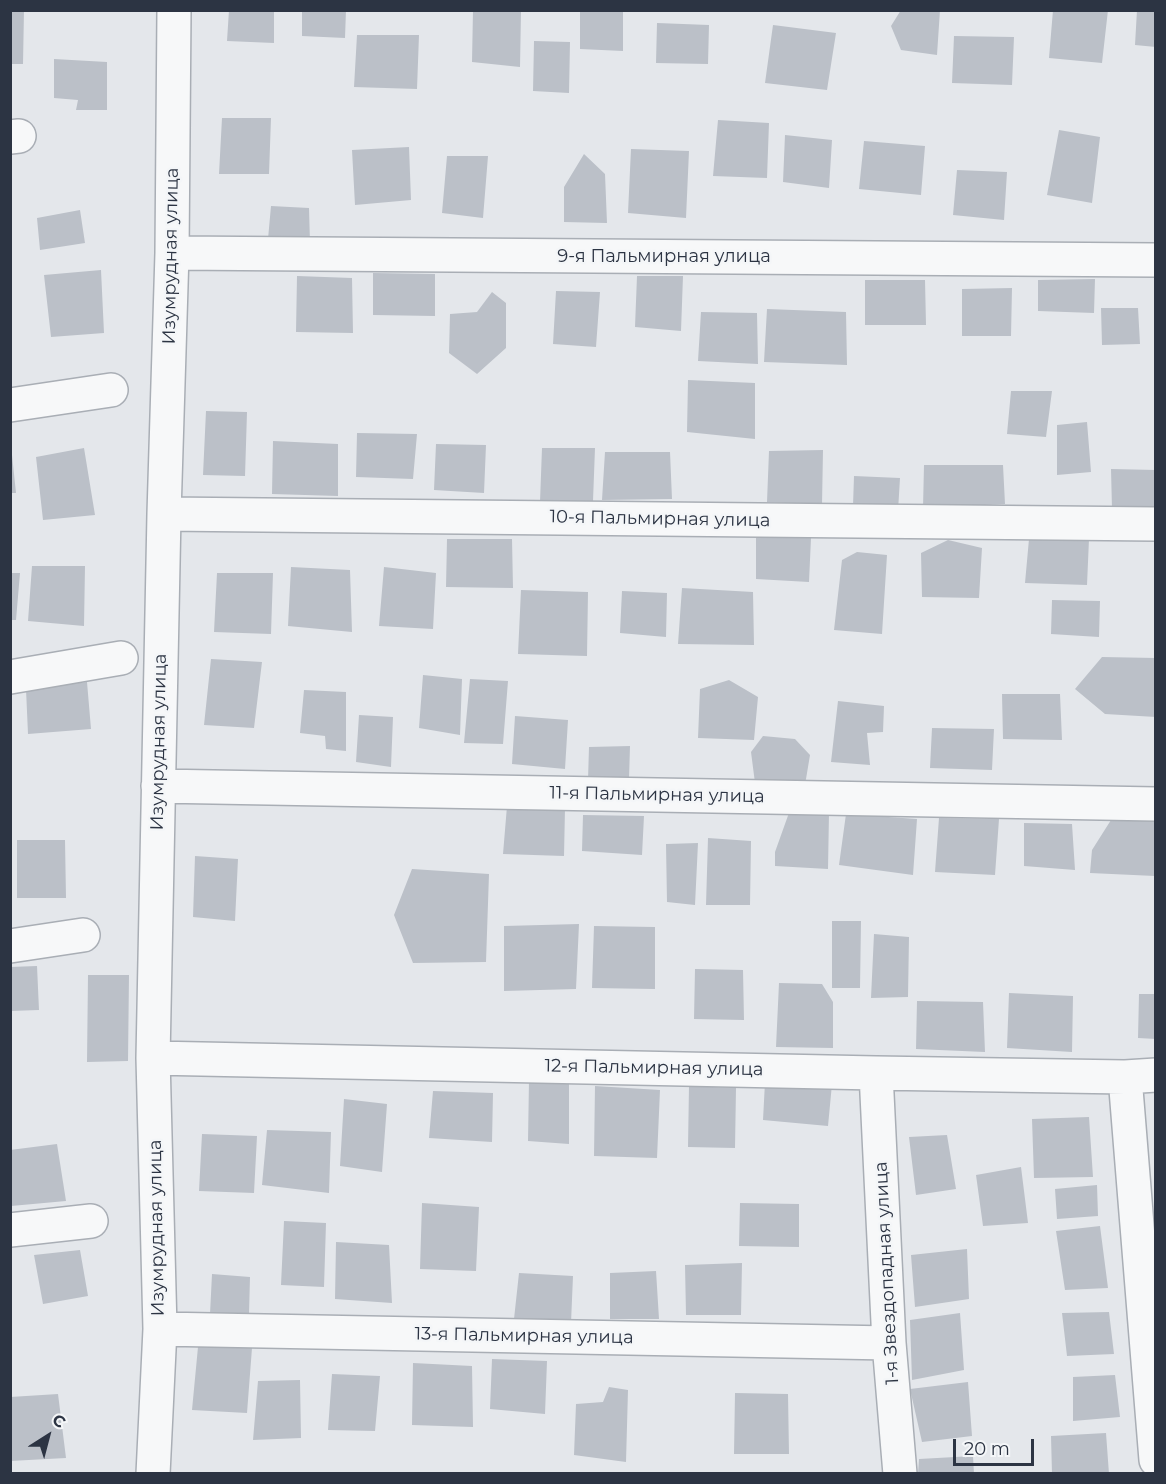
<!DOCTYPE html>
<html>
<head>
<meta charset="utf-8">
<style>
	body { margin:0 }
	#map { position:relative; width:1166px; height:1484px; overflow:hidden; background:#e4e7eb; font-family:Montserrat,sans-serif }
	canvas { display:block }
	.frame { position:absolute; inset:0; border:12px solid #2c3443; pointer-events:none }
	.north { position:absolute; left:18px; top:1406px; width:60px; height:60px; -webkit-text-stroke:4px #f4f6f8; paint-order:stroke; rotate:36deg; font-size:16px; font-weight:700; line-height:24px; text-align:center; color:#2c3443 }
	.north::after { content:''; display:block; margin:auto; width:21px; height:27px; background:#2c3443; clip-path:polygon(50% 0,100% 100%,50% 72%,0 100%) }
	.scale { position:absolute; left:953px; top:1439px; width:81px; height:27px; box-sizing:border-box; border:3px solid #2c3443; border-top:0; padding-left:8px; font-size:18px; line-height:21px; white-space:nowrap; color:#2c3443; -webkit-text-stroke:4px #f4f6f8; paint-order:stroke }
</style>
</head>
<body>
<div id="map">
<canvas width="1166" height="1484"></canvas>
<div class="frame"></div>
<div class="north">С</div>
<div class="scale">20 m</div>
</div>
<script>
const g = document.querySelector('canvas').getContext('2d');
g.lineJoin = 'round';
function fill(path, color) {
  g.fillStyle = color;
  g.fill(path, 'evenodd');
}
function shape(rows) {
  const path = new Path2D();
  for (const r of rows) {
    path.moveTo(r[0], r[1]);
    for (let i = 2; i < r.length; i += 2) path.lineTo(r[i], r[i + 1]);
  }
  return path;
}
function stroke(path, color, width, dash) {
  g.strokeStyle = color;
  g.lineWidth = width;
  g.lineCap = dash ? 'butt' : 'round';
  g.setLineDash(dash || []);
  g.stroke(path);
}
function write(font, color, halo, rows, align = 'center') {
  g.font = font + ' Montserrat,sans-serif';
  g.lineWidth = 5;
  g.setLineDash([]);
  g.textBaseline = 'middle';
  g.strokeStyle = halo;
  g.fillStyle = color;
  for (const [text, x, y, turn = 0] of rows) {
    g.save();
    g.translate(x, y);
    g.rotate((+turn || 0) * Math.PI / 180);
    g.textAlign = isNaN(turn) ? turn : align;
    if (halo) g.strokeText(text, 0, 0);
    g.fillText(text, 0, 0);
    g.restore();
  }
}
const building = shape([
	[10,10,24,10,23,64,10,64],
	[229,10,274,10,274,43,227,41],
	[302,10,346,10,345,38,302,36],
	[473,10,521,11,520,67,472,62],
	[580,10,623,10,623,51,580,49],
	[901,10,940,10,937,55,901,50,891,26],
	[1053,10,1108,10,1102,63,1049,58],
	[1137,10,1156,10,1156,47,1135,45],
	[657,23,709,25,708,64,656,63],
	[773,25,836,33,827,90,765,83],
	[357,35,419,35,417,89,354,87],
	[954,36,1014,37,1012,85,952,83],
	[534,41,570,42,569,93,533,91],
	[54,59,107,62,107,110,76,110,78,100,54,98],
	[222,118,271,118,269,174,219,174],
	[718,120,769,123,767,178,713,176],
	[1059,130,1100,137,1092,203,1047,195],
	[785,135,832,140,829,188,783,182],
	[864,141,925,146,921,195,859,189],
	[409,147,411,200,355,205,352,150],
	[631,149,689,151,686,218,628,213],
	[584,154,605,174,607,223,564,222,564,187],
	[447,156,488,156,483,218,442,213],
	[957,170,1007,172,1004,220,953,215],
	[271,206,309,208,310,243,268,239],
	[80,210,85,243,40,250,37,218],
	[101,270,104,333,51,337,44,275],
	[373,273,435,274,435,316,373,315],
	[297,276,352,278,353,333,296,332],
	[637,276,683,276,681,331,635,327],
	[1095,279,1094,313,1038,311,1038,280],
	[865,280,925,280,926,325,865,325],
	[1012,288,1011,336,962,336,962,289],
	[556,291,600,292,596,347,553,344],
	[492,292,506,303,506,348,477,374,449,353,450,314,477,312],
	[1101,308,1138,308,1140,344,1102,345],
	[767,309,846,312,847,365,764,362],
	[701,312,757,313,758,364,698,361],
	[688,380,755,383,755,439,687,432],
	[1011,391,1052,391,1046,437,1007,434],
	[206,411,247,412,245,476,203,475],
	[1087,422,1091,472,1057,475,1057,425],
	[357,433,417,434,413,479,356,477],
	[273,441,338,444,338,496,272,494],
	[436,444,486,445,484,493,434,490],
	[84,448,95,515,43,520,36,457],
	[542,448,595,448,593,501,540,502],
	[823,450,822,505,767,502,769,451],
	[605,452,670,452,672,499,602,500],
	[10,455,12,455,16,493,10,493],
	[924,465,1003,465,1005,504,923,508],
	[1111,469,1156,470,1156,511,1112,509],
	[854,476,900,478,898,511,853,506],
	[756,538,811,538,809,582,756,579],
	[447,539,512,539,513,588,446,587],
	[1029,539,1089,539,1087,585,1025,583],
	[948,540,982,548,979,598,922,597,921,553],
	[857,552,887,555,882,634,834,630,842,560],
	[32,566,85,566,84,626,28,621],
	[291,567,350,570,352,632,288,626],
	[384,567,436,573,433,629,379,626],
	[10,573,20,573,16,620,10,620],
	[217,573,273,573,271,634,214,632],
	[682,588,753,592,754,645,678,644],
	[521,590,588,592,587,656,518,654],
	[622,591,667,593,666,637,620,633],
	[1052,600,1100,601,1099,637,1051,634],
	[1102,657,1156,658,1156,717,1105,714,1075,689],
	[211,659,262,662,254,728,204,725],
	[423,675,462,679,460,735,419,728],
	[470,679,508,681,503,744,464,743],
	[729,680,758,697,754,740,698,738,700,689],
	[87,682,91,729,28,734,26,689],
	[304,690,346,692,346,751,326,749,325,736,300,733],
	[1002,694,1060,694,1062,740,1003,739],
	[838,701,884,706,883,732,867,733,870,765,831,762],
	[359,715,393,717,391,767,356,762],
	[515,716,568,720,565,769,512,764],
	[932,728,994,729,992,770,930,768],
	[763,736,795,739,810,755,805,785,755,783,751,752],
	[630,746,629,779,588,780,589,747],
	[507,806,565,808,564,856,503,854],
	[790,810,829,813,828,869,775,866,775,852],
	[846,814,917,819,913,875,839,865],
	[583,815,644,816,642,855,582,851],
	[939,818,999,819,995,875,935,872],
	[1111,820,1156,820,1155,876,1090,873,1092,850],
	[1024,823,1072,824,1075,870,1024,866],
	[708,838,751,841,750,905,706,905],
	[17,840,65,840,66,898,17,898],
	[698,843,695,905,667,902,666,844],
	[195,856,238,859,235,921,193,917],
	[412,869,489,874,486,962,413,963,394,915],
	[832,921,861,921,860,988,832,988],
	[579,924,576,989,504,991,504,926],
	[594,926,655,927,655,989,592,988],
	[874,934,909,937,908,997,871,998],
	[37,966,39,1010,10,1011,10,967],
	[695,969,743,970,744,1020,694,1019],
	[88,975,129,975,128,1061,87,1062],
	[779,983,822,984,833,1002,833,1048,776,1047],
	[1009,993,1073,996,1072,1052,1007,1048],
	[1139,994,1156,994,1156,1039,1138,1038],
	[917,1001,983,1002,985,1052,916,1049],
	[529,1080,569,1080,569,1144,528,1141],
	[765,1082,832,1084,828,1126,763,1120],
	[595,1086,660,1090,657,1158,594,1156],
	[689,1086,736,1088,735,1148,688,1147],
	[433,1091,493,1093,492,1142,429,1138],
	[344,1099,387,1104,382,1172,340,1166],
	[1089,1117,1093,1177,1034,1178,1032,1119],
	[267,1130,331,1132,329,1193,262,1185],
	[202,1134,257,1136,254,1193,199,1191],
	[947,1135,956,1189,916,1195,909,1137],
	[57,1144,66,1201,11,1206,10,1150],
	[1021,1167,1028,1223,983,1226,976,1175],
	[1097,1185,1098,1216,1057,1219,1055,1189],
	[422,1203,479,1207,476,1271,420,1269],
	[740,1203,799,1204,799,1247,739,1246],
	[284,1221,326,1223,324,1287,281,1285],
	[1100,1226,1108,1288,1065,1290,1056,1231],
	[336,1242,389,1245,392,1303,335,1299],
	[967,1249,969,1299,915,1307,911,1255],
	[80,1250,88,1296,43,1304,34,1255],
	[742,1263,741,1315,686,1315,685,1265],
	[656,1271,659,1319,610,1319,610,1273],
	[519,1273,573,1276,571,1323,514,1319],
	[212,1274,250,1277,249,1314,210,1314],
	[1109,1312,1114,1354,1067,1356,1062,1313],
	[960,1313,964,1370,912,1380,910,1320],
	[198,1347,252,1348,247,1413,192,1410],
	[492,1359,547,1361,545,1414,490,1409],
	[413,1363,472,1366,473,1427,412,1425],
	[332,1374,380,1376,375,1431,328,1430],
	[1115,1375,1120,1417,1073,1421,1073,1377],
	[300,1380,301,1438,253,1440,258,1381],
	[968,1382,972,1436,922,1442,910,1389],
	[609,1387,628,1390,626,1462,574,1455,576,1404,603,1402],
	[735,1393,788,1394,789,1454,734,1454],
	[58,1394,66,1458,10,1461,10,1397],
	[1106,1433,1109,1474,1052,1474,1051,1436],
	[973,1456,974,1474,918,1474,919,1459]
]);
const minor = shape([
	[10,137,19,136],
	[172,253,1156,260],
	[10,405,111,390],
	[164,514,1156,524],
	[10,677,121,658],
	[158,786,1156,804],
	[10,946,83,935],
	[153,1058,876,1073,1125,1077,1156,1075],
	[876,1073,889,1343,900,1474],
	[1125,1077,1156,1460],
	[10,1230,91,1221],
	[160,1329,889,1343],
	[153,1474,160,1329,153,1058,164,514,172,253,174,10]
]);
const streetNames = [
	["Изумрудная улица",171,256,-89],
	["9-я Пальмирная улица",664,257],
	["10-я Пальмирная улица",660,519,1],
	["Изумрудная улица",159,742,-89],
	["11-я Пальмирная улица",657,795,1],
	["12-я Пальмирная улица",654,1068,1],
	["Изумрудная улица",157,1228,-91],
	["1-я Звездопадная улица",887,1273,-93],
	["13-я Пальмирная улица",524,1336,1]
];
fill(building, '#bbc0c8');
stroke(minor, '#a9aeb5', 36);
stroke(minor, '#f7f8f9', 33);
write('18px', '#2c3443', '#f4f6f8', streetNames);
</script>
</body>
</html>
